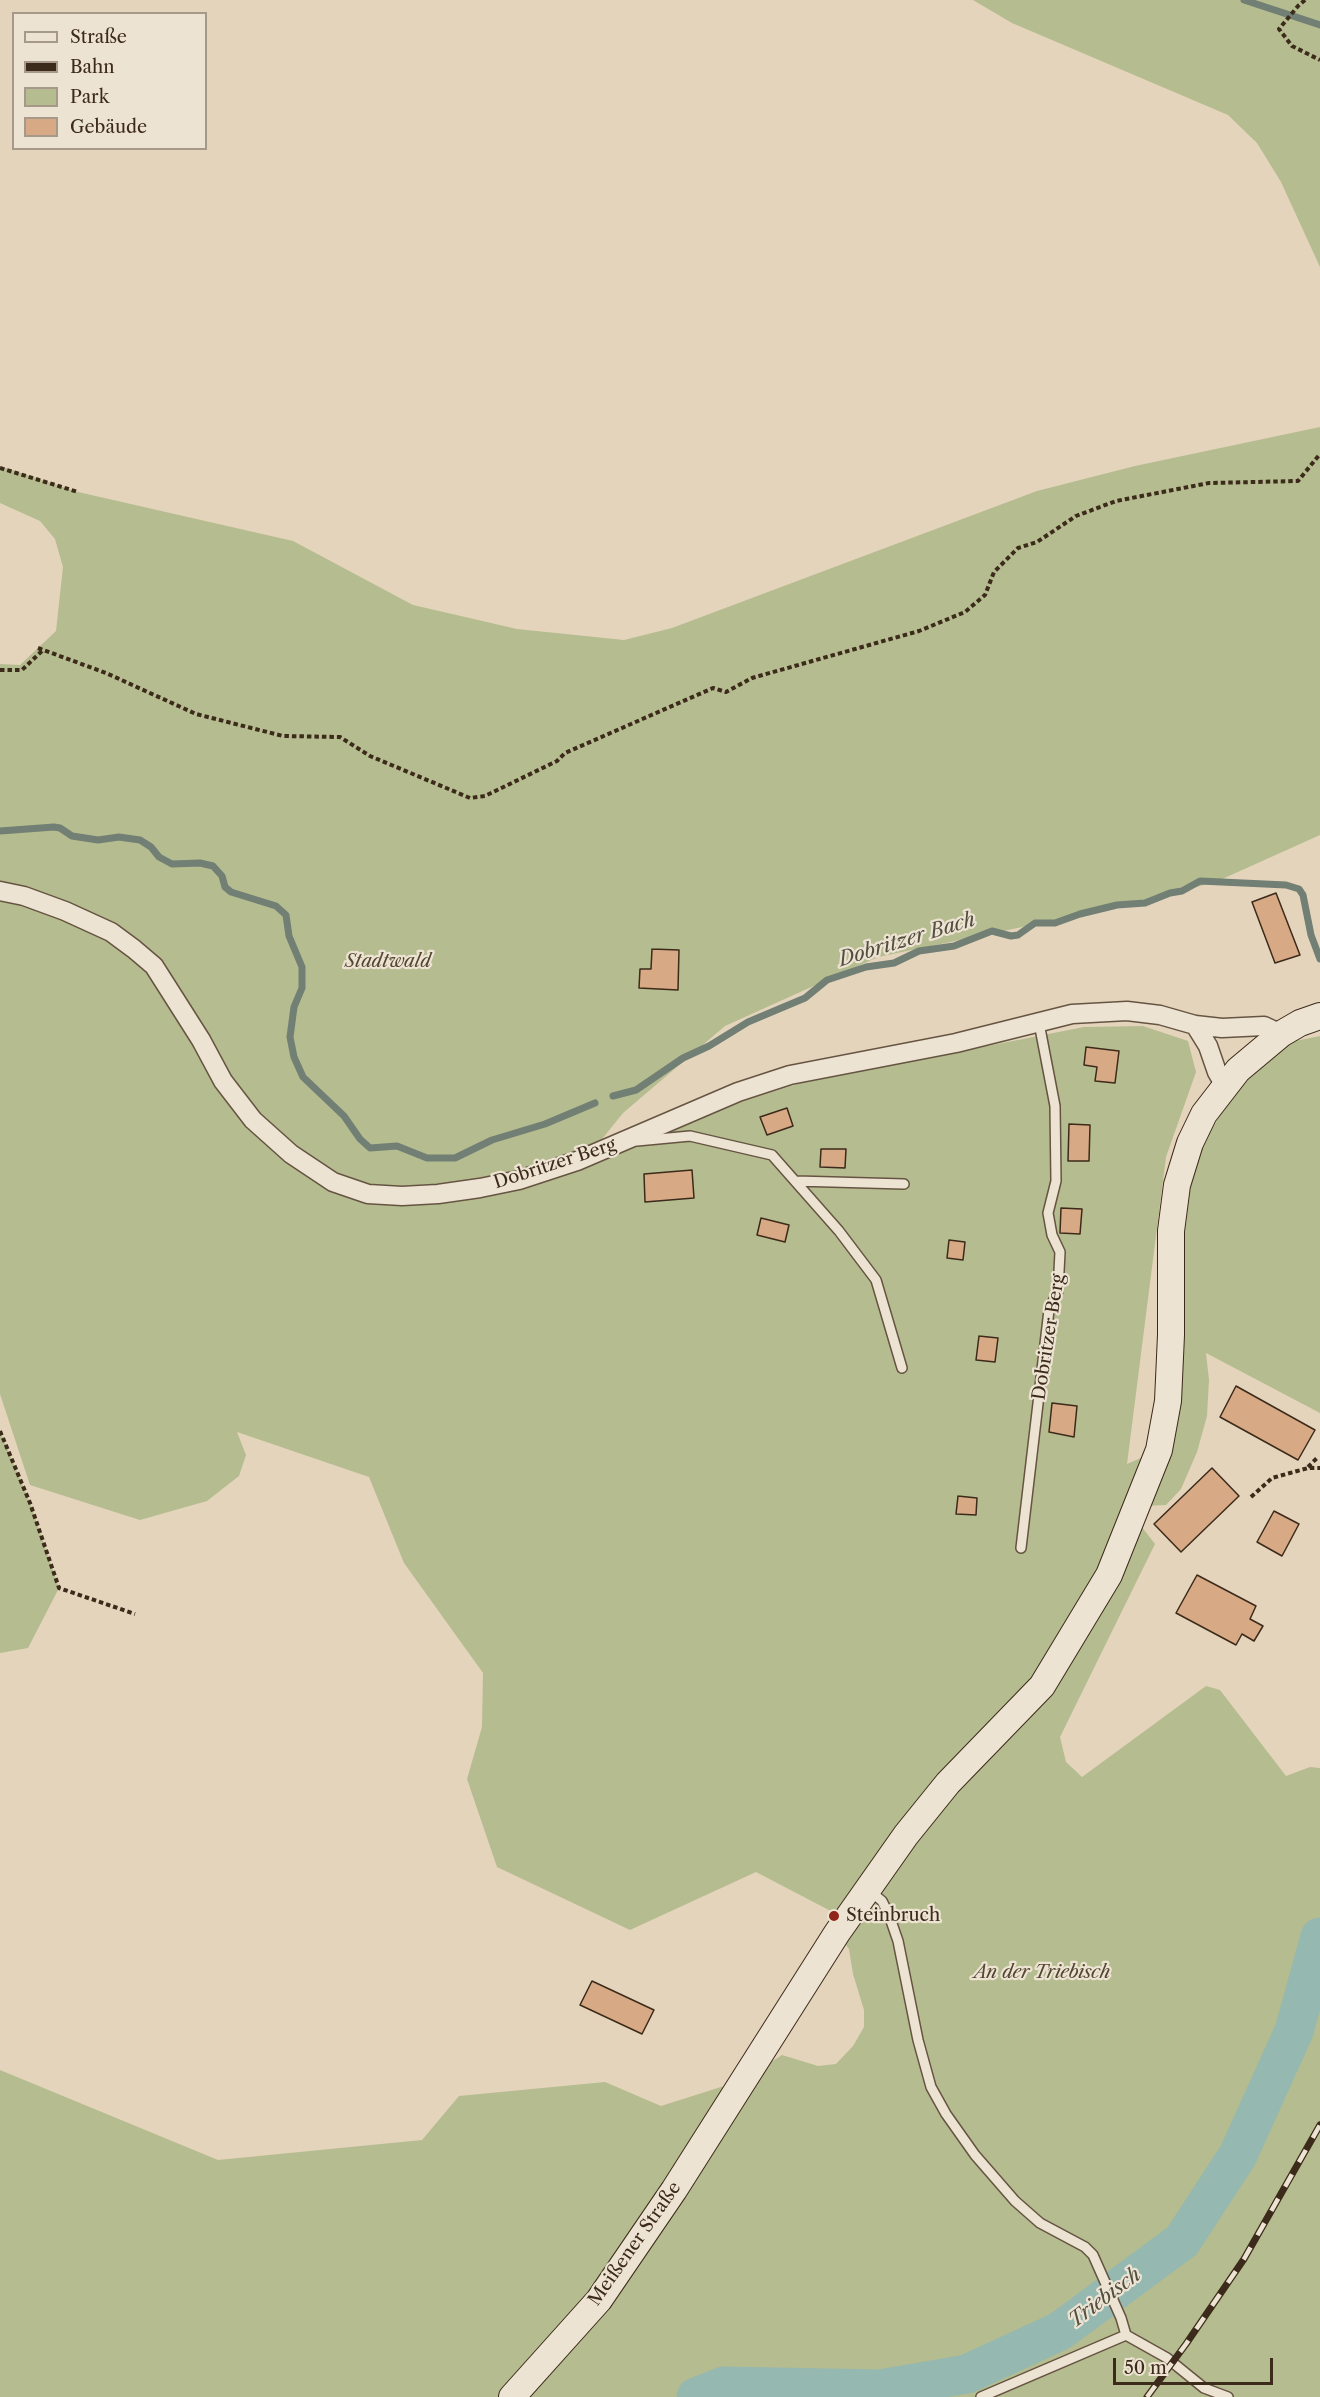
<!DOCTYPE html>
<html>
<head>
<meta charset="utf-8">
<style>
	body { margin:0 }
	#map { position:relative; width:1320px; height:2397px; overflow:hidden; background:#e4d4bb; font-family:"Libre Caslon Text",serif }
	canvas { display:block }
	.legend { position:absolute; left:12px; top:12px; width:195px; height:138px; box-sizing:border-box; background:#ede3d3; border:2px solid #a69989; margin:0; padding:8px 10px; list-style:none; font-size:18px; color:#3c2a1a }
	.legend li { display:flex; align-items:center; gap:12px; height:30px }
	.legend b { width:30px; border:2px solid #a69989 }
	.scale { position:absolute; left:1113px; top:2358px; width:160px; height:27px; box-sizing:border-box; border:3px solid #3c2a1a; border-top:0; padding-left:8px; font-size:18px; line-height:21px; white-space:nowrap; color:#3c2a1a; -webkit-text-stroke:4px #ede3d3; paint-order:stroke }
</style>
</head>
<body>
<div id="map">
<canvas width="1320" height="2397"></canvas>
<ul class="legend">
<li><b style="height:8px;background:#ede3d3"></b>Straße</li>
<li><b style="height:8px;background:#3c2a1a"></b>Bahn</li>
<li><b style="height:16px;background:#b5bc8f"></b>Park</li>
<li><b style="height:16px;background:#d7a985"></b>Gebäude</li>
</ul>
<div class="scale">50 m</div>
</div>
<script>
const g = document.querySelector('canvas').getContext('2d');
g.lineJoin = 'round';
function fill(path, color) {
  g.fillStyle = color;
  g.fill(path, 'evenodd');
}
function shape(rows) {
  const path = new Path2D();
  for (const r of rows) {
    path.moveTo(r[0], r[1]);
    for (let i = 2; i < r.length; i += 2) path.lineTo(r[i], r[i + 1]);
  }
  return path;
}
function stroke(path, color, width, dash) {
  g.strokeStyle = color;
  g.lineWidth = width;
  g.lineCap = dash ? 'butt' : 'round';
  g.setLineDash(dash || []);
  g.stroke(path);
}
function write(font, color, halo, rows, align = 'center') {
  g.font = font + ' "Libre Caslon Text",serif';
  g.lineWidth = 4.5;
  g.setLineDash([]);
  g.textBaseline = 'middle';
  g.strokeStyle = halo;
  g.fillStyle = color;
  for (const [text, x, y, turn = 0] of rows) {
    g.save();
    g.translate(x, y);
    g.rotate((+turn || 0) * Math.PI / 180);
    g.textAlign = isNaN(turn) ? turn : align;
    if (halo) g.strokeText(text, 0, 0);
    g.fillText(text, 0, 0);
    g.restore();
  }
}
const green = shape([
	[973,0,1320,0,1320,267,1281,182,1257,143,1228,115,1012,23],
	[1320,427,1320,835,1220,880,1157,899,878,957,725,1026,623,1113,582,1164,583,1168,740,1102,804,1082,1084,1027,1143,1026,1188,1041,1196,1072,1166,1157,1127,1464,1159,1450,1134,1517,1155,1544,1060,1737,1066,1762,1082,1777,1206,1686,1220,1690,1286,1776,1310,1767,1320,1768,1320,2397,0,2397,0,2070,218,2160,422,2140,459,2096,605,2082,661,2106,743,2080,782,2055,818,2066,836,2064,853,2046,864,2027,864,2010,853,1974,849,1949,837,1933,848,1920,756,1872,630,1930,497,1867,467,1779,482,1727,483,1673,404,1563,369,1477,237,1432,246,1455,239,1476,207,1501,140,1520,30,1485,0,1394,0,664,20,665,56,631,63,567,55,539,40,521,0,503,0,466,78,492,293,541,413,605,517,629,624,640,672,628,1037,491,1135,466],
	[1320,1036,1320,1413,1206,1353,1209,1380,1207,1416,1197,1452,1181,1489,1166,1505,1145,1506,1182,1224,1198,1151,1239,1085,1290,1042],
	[0,1431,30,1503,59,1588,28,1648,0,1653]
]);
const stream = shape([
	[1244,0,1320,25],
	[0,831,54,827,60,828,72,836,98,840,119,837,140,840,151,847,159,857,172,864,200,863,213,866,222,876,225,887,231,892,276,906,286,915,289,936,302,967,302,988,294,1007,290,1037,294,1057,303,1077,344,1116,360,1139,370,1148,397,1146,427,1158,455,1158,492,1140,545,1124,595,1103],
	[613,1096,636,1090,683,1058,709,1046,748,1022,805,998,827,980,866,967,894,963,919,951,954,946,992,931,1011,936,1018,935,1035,923,1055,923,1080,914,1117,905,1145,903,1170,893,1182,891,1200,881,1286,885,1299,889,1303,895,1311,935,1320,959]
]);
const river = shape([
	[696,2397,724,2386,880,2389,967,2374,1060,2331,1182,2241,1238,2155,1294,2031,1320,1937]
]);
const building = shape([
	[1276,893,1300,955,1275,963,1252,902,1276,893],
	[652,949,679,950,678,990,639,988,640,969,651,969,652,949],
	[1086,1047,1119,1051,1115,1083,1095,1081,1097,1067,1084,1065,1086,1047],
	[787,1108,793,1126,767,1135,760,1117,787,1108],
	[1069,1124,1090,1125,1089,1161,1068,1161,1069,1124],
	[821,1149,846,1149,845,1168,820,1167,821,1149],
	[692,1170,694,1198,645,1202,644,1174,692,1170],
	[1061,1208,1082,1209,1080,1234,1060,1233,1061,1208],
	[761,1218,789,1225,785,1242,757,1235,761,1218],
	[949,1240,965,1242,963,1260,947,1258,949,1240],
	[979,1336,998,1338,995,1362,976,1360,979,1336],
	[1236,1386,1315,1430,1298,1460,1220,1417,1236,1386],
	[1052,1403,1077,1406,1074,1437,1049,1432,1052,1403],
	[1212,1468,1239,1496,1181,1552,1154,1524,1212,1468],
	[958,1496,977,1498,976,1515,956,1514,958,1496],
	[1274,1511,1299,1524,1282,1556,1257,1542,1274,1511],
	[1197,1575,1256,1606,1250,1619,1263,1626,1254,1641,1242,1634,1236,1645,1176,1613,1197,1575],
	[592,1981,654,2010,642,2034,580,2005,592,1981]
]);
const path = shape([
	[1305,0,1298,6,1279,29,1292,46,1320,60],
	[0,468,78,492],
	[38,648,106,673,196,714,283,736,340,737,370,756,470,798,485,796,557,761,565,753,713,688,726,692,752,678,919,631,965,612,985,595,994,572,1018,548,1037,542,1076,516,1116,501,1209,483,1298,481,1320,454],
	[0,670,22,670,43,650],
	[0,1431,30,1503,59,1588,135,1614],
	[1308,1467,1318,1457],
	[1251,1497,1272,1478,1308,1468,1320,1468]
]);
const service = shape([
	[637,1141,690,1136,772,1155,839,1231,876,1280,902,1368],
	[796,1181,904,1184],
	[1021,1548,1049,1310,1058,1291,1060,1252,1052,1235,1048,1213,1056,1181,1055,1106,1039,1023],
	[870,1891,882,1901,889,1915,898,1941,918,2040,931,2087,946,2114,975,2155,1015,2201,1040,2223,1085,2247,1093,2255,1121,2318,1126,2335,1167,2358,1204,2388,1228,2397],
	[981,2397,1126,2335]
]);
const minor = shape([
	[0,891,24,896,65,911,111,932,134,949,154,966,201,1040,223,1081,253,1120,291,1154,333,1182,368,1194,402,1196,438,1194,480,1188,519,1180,577,1161,738,1092,790,1075,956,1043,1072,1014,1127,1011,1160,1015,1195,1025,1222,1028,1264,1026,1281,1034],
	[1195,1025,1208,1046,1217,1072,1225,1086]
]);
const secondary = shape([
	[512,2397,599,2300,674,2190,837,1933,906,1835,948,1783,1042,1686,1109,1575,1159,1450,1168,1401,1171,1335,1171,1231,1177,1185,1190,1143,1204,1114,1238,1070,1281,1034,1300,1023,1320,1016]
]);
const rail = shape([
	[1147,2397,1186,2344,1244,2259,1320,2125]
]);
const markers = [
	[834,1916,6,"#8f2418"]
];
const parkNames = [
	["Stadtwald",388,962],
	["An der Triebisch",1042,1973]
];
const streetNames = [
	["Dobritzer Berg",555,1164,-18],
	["Dobritzer Berg",1049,1337,-81],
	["Meißener Straße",635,2244,-55]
];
const poiNames = [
	["Steinbruch",846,1916]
];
const waterNames = [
	["Dobritzer Bach",907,940,-17],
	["Triebisch",1105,2298,-37]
];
fill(green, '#b5bc8f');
stroke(stream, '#717f74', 7);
stroke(river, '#95b8b0', 39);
fill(building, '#d7a985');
stroke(building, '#3c2a1a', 1.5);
stroke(service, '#665442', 12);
stroke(minor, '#665442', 21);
stroke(secondary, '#3c2a1a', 28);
stroke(path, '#3c2a1a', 4, [4.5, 3]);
stroke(service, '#ede3d3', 9);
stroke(minor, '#ede3d3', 18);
stroke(secondary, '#ede3d3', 26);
stroke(rail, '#3c2a1a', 7);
stroke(rail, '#ede3d3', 4.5, [14]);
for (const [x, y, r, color] of markers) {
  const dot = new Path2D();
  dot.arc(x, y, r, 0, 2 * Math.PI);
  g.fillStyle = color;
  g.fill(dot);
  stroke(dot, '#ede3d3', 2);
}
write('italic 18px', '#544731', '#ede3d3', parkNames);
write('18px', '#3c2a1a', '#ede3d3', streetNames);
write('18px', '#3c2a1a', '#ede3d3', poiNames, 'left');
write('italic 20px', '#524e40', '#ede3d3', waterNames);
</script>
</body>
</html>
